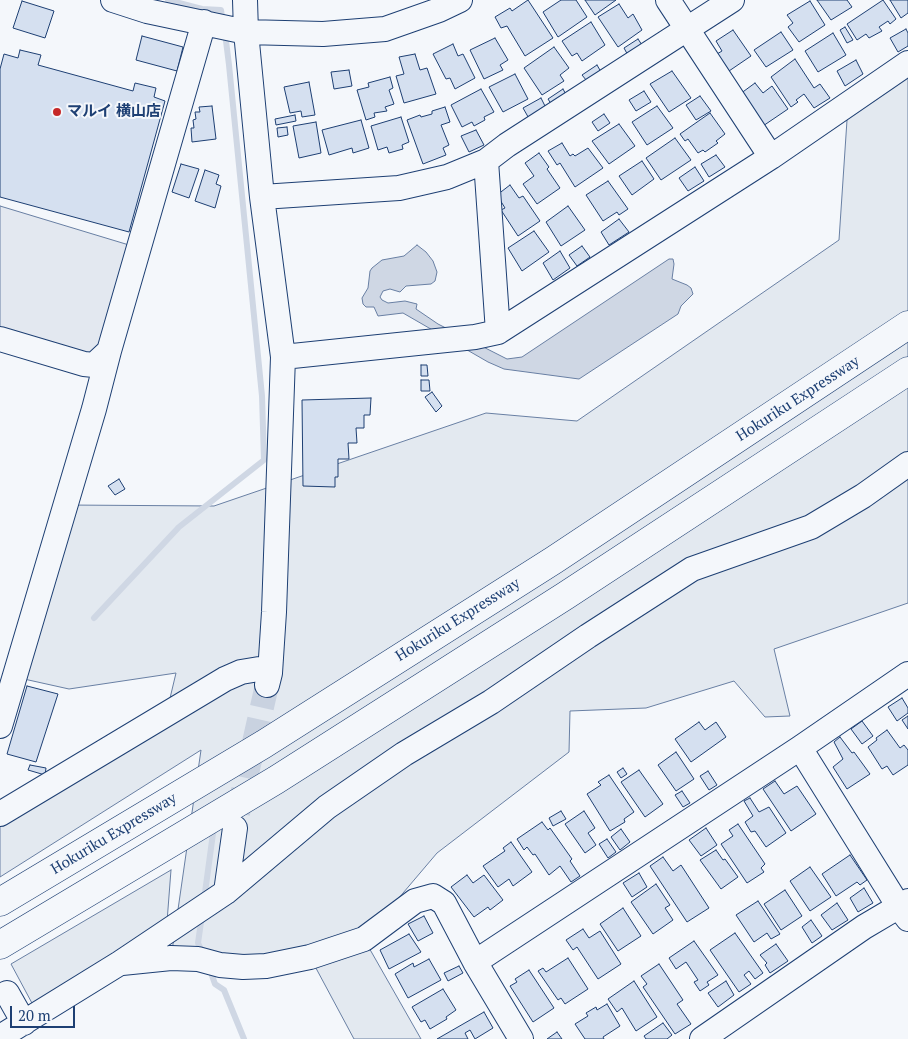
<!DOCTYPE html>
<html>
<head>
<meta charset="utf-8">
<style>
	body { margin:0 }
	#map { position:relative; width:908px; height:1039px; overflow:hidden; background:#f4f7fb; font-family:"PT Serif",serif }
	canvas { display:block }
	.scale { position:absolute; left:10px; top:1006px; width:65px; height:22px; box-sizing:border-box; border:2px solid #1d3f73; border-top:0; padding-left:6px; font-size:15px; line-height:18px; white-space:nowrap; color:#1d3f73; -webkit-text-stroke:4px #f4f7fb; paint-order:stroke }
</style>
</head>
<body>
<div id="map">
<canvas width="908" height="1039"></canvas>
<div class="scale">20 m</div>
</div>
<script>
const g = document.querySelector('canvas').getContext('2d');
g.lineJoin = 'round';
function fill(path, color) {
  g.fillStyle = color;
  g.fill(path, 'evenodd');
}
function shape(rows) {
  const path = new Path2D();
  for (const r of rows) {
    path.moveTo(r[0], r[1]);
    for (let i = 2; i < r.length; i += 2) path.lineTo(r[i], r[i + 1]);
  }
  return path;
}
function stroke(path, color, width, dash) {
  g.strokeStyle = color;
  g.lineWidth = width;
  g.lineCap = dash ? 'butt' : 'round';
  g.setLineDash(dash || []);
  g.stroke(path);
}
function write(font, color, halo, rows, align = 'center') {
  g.font = font + ' "PT Serif","Noto Sans JP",serif';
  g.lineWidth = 4;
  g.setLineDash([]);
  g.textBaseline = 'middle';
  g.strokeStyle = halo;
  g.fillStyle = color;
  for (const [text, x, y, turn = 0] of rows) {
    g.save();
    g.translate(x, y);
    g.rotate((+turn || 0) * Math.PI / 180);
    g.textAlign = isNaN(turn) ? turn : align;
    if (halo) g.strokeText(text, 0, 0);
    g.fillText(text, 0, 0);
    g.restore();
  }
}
const green = shape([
	[908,63,908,603,774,649,790,716,765,717,734,681,646,708,570,711,569,752,437,853,364,939,421,1039,354,1039,310,957,171,958,201,750,0,877,0,816,166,715,176,673,69,689,15,677,66,505,214,506,486,413,577,421,839,240,848,105,908,63],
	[171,870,167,922,33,1005,11,964,171,870]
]);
const parking = shape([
	[0,206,129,245,101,348,90,355,0,328,0,206]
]);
const water = shape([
	[417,245,426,252,433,261,437,272,435,281,431,284,406,286,400,292,390,289,383,291,380,297,382,300,388,303,405,301,417,304,416,309,438,324,507,359,522,357,669,259,673,259,674,264,672,279,687,285,691,288,693,294,681,306,678,314,579,379,504,369,488,362,403,313,378,316,374,307,366,307,363,304,362,298,368,288,370,271,372,268,382,260,404,256,417,245]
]);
const stream = shape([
	[168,0,202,9,221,10,223,23],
	[94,618,179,527,264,460,262,396,229,65,225,33],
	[204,900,214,826],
	[202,915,198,943,203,954],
	[209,967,215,984,224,990,244,1039]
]);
const building = shape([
	[528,0,553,38,525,56,507,26,501,28,495,17,510,8,512,11,528,0],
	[561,0,576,0,587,17,558,37,543,12,561,0],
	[585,0,616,0,595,15,585,0],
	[817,0,847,0,852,7,831,20,817,0],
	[883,0,896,19,890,24,888,21,879,27,882,31,869,38,866,34,857,40,847,24,883,0],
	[890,0,908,0,908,13,901,18,890,0],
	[22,1,54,11,45,38,13,28,22,1],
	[810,1,825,25,799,42,788,27,793,23,787,15,810,1],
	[619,4,628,18,633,14,642,30,618,47,598,17,619,4],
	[591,22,605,45,582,61,577,53,572,56,562,41,591,22],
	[845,27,853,40,847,43,840,30,845,27],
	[906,29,908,33,908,46,898,52,890,38,906,29],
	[733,30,751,56,729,71,717,54,722,51,716,41,733,30],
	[781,32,793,50,766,67,754,50,781,32],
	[833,33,846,55,818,72,805,51,833,33],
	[142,36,183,47,177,71,136,60,142,36],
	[495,38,508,60,500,65,503,70,484,79,470,50,495,38],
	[638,39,646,51,631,61,624,48,638,39],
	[453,44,458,56,463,54,475,78,455,89,450,78,446,79,433,54,453,44],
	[554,47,569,68,560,75,564,81,542,95,524,68,554,47],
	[20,50,41,55,38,65,133,91,135,83,156,88,154,97,165,101,129,232,0,197,0,69,4,54,18,58,20,50],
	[415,54,420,70,427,68,436,94,404,103,396,76,404,74,399,57,415,54],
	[795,59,814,88,820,84,830,98,814,108,804,94,796,100,798,102,791,107,771,77,795,59],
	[856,60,863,74,845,86,837,71,856,60],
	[597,65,604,77,591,86,582,75,597,65],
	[349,70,352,86,334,89,331,72,349,70],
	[672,71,691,98,669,112,650,84,672,71],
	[515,74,528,99,503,112,489,87,515,74],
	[390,77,393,88,389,90,394,104,385,107,387,111,374,113,375,117,366,120,357,90,369,87,368,83,390,77],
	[309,82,315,115,302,117,301,111,290,113,284,87,309,82],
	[755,83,763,93,772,86,788,109,760,128,740,94,755,83],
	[481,89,494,112,484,117,485,120,474,126,472,122,462,127,451,105,481,89],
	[563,89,569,100,555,110,548,99,563,89],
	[644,91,651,102,636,111,629,100,644,91],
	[700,96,711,111,696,120,686,105,700,96],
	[541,98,548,112,531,122,523,108,541,98],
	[212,106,216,139,192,142,191,128,194,128,193,120,196,119,195,112,200,112,199,107,212,106],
	[657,106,673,128,647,145,632,122,657,106],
	[445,107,450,122,441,125,449,145,443,148,446,155,423,164,407,120,420,115,421,117,432,114,432,111,445,107],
	[710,113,725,134,716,141,718,143,705,152,703,150,698,153,688,139,685,141,680,134,710,113],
	[604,114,610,123,598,131,592,122,604,114],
	[295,115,296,121,276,125,275,119,295,115],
	[401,117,409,142,402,145,403,149,389,153,387,147,378,150,371,126,401,117],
	[361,120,369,148,353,153,352,148,329,155,322,130,361,120],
	[316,122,321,153,299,158,293,126,316,122],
	[619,124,635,146,609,164,592,141,619,124],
	[287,127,288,135,278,137,277,128,287,127],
	[476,130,484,145,469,152,461,136,476,130],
	[675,138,691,160,661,180,646,158,675,138],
	[562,143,570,156,573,154,575,156,588,148,603,168,575,187,560,163,557,165,548,151,562,143],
	[539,153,549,167,547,169,560,188,537,204,523,184,534,176,525,163,539,153],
	[716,155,725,167,709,177,701,164,716,155],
	[642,161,654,179,632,195,619,176,642,161],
	[181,164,199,169,189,198,172,192,181,164],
	[695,167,704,181,688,191,679,178,695,167],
	[205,170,219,175,216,184,221,186,215,208,195,201,205,170],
	[608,181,628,209,619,215,617,212,603,221,586,195,608,181],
	[510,185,519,198,523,196,540,221,518,236,501,210,505,208,497,195,510,185],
	[568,206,585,230,561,246,546,222,568,206],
	[619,219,629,232,609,245,601,232,619,219],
	[534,231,549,252,522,271,508,248,534,231],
	[582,246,590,257,577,266,569,255,582,246],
	[560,251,570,268,553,280,543,263,560,251],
	[421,365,427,365,428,376,421,376,421,365],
	[421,380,429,380,430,391,421,391,421,380],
	[432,392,442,406,436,412,425,397,432,392],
	[371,398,370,415,364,415,364,428,356,428,357,443,348,443,349,459,338,459,338,477,335,477,335,487,303,486,302,400,371,398],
	[119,479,125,489,115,495,108,486,119,479],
	[27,686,58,694,36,762,7,754,27,686],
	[902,698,908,708,908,713,897,721,888,707,902,698],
	[908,716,908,729,902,720,908,716],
	[862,721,873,736,862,744,851,729,862,721],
	[699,722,705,730,716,722,726,737,691,762,675,739,699,722],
	[887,730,900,748,904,745,908,750,908,765,893,775,887,766,882,769,868,747,877,740,876,738,887,730],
	[840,737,852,753,854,752,870,774,847,789,833,767,843,759,834,742,840,737],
	[676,752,694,779,676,791,658,765,676,752],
	[30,765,46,768,45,775,28,770,30,765],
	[623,768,627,774,621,778,617,772,623,768],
	[639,770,663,804,645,817,621,782,639,770],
	[708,771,717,785,709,790,700,776,708,771],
	[609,775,634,812,624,819,625,822,610,831,587,794,601,785,598,782,609,775],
	[775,781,784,794,797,786,816,814,791,831,763,789,775,781],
	[682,791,690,803,683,807,675,795,682,791],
	[750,798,759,812,769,807,786,833,766,847,755,831,751,832,745,822,753,816,744,801,750,798],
	[561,811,566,819,553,826,549,818,561,811],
	[584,811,595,828,588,833,596,845,585,853,565,824,584,811],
	[542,822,548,830,550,828,572,859,570,861,580,876,571,882,560,866,549,875,535,854,533,855,527,847,524,850,517,839,542,822],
	[738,824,765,864,761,868,764,872,747,883,721,844,733,836,729,830,738,824],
	[706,828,717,845,701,856,689,840,706,828],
	[621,829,630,842,620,850,611,837,621,829],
	[607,839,616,852,608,858,599,844,607,839],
	[511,842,532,872,513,886,509,879,498,887,483,866,505,851,503,848,511,842],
	[716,850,723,860,725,859,738,877,721,889,700,860,716,850],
	[850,855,867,880,860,885,857,882,836,896,822,874,850,855],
	[663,857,673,871,681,865,709,908,687,922,650,866,663,857],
	[810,867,831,897,810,911,790,881,810,867],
	[639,873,647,887,632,897,623,883,639,873],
	[467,875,473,883,484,875,503,900,490,910,488,907,474,917,451,887,467,875],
	[656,884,670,905,665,908,673,920,653,934,631,902,656,884],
	[864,888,873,903,858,912,850,898,864,888],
	[785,890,802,916,781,930,764,904,785,890],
	[758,901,780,934,771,939,767,933,754,942,736,915,758,901],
	[837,903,848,920,832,930,821,915,837,903],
	[623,908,641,936,618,951,600,924,623,908],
	[424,916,433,933,418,941,408,924,424,916],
	[811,920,822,936,812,943,802,927,811,920],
	[583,929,589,938,600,931,621,964,598,979,577,947,573,950,566,940,583,929],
	[735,933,763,973,755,979,749,971,744,975,751,984,739,992,710,950,735,933],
	[409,934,421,952,389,969,380,950,409,934],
	[694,941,718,975,707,982,709,985,700,991,694,982,698,980,686,962,676,969,669,958,694,941],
	[776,944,788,961,770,973,765,965,767,963,760,955,776,944],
	[568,958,588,989,565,1004,561,998,558,1000,538,971,543,968,546,972,568,958],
	[429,959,441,980,408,998,395,974,413,963,414,967,429,959],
	[659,964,683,1000,677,1004,691,1024,675,1034,643,987,647,984,641,976,659,964],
	[459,966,463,973,448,981,444,973,459,966],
	[529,970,554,1008,533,1022,510,986,517,982,515,979,529,970],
	[634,981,657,1017,636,1031,622,1008,617,1012,608,999,634,981],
	[726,981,734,995,718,1007,708,993,726,981],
	[443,989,456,1010,446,1017,447,1019,430,1029,425,1020,421,1022,412,1007,443,989],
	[607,1004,620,1026,603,1037,604,1039,585,1039,575,1024,588,1016,586,1013,596,1007,597,1010,607,1004],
	[484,1012,493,1028,475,1039,470,1030,465,1033,468,1039,437,1039,484,1012],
	[663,1023,672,1035,667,1039,646,1039,644,1036,663,1023],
	[557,1032,562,1039,547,1039,557,1032]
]);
const minorTunnel = shape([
	[238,813,267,685]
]);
const minor = shape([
	[113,0,147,11,246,32,323,34,385,29,439,10,460,0],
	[245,0,246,32,262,197,399,188,447,177,486,161,507,145,732,0],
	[668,0,771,157],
	[486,161,498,332,771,157,908,63],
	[262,197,283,357,274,612,270,673,267,685],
	[0,339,84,364,94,365,109,351,204,22],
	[283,357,475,337,498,332],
	[0,726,94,409,109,351],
	[800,748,899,907,908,919],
	[0,814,225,679,241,672,259,669,270,673],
	[226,892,235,828],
	[475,962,800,748,908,674],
	[122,963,171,958,198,959,220,965,243,967,266,966,310,957,364,939,415,901,433,896,444,903,475,962,521,1039],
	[7,993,24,1023],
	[0,1037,120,963,226,892,327,807,404,754,491,702,588,636,692,569,811,527,863,496,908,464],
	[702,1039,864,927,908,901]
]);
const highway = shape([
	[0,902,264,744,554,560,908,325],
	[0,945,276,780,565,596,908,371]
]);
const markers = [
	[57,112,5,"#c62828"]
];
const poiNames = [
	["マルイ 横山店",67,112]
];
const streetNames = [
	["Hokuriku Expressway",798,399,-33],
	["Hokuriku Expressway",458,620,-32],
	["Hokuriku Expressway",114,834,-31]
];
fill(green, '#e3e9f0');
stroke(green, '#687fa3', 1);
fill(parking, '#e3e8f0');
stroke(parking, '#687fa3', 1);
fill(water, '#cfd7e4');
stroke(water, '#687fa3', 1);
stroke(stream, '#cfd7e4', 6);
fill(building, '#d5e0f0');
stroke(building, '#1d3f73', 1);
stroke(minorTunnel, '#c9d2e0', 24, [24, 12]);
stroke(minor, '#1d3f73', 26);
stroke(highway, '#1d3f73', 29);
stroke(minor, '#f4f7fb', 24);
stroke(highway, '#f4f7fb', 28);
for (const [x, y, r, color] of markers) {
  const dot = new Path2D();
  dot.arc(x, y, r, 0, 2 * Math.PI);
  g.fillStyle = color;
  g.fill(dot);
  stroke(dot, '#f4f7fb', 2);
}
write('bold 15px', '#1d3f73', '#f4f7fb', poiNames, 'left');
write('15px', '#1d3f73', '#f4f7fb', streetNames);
</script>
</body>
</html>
